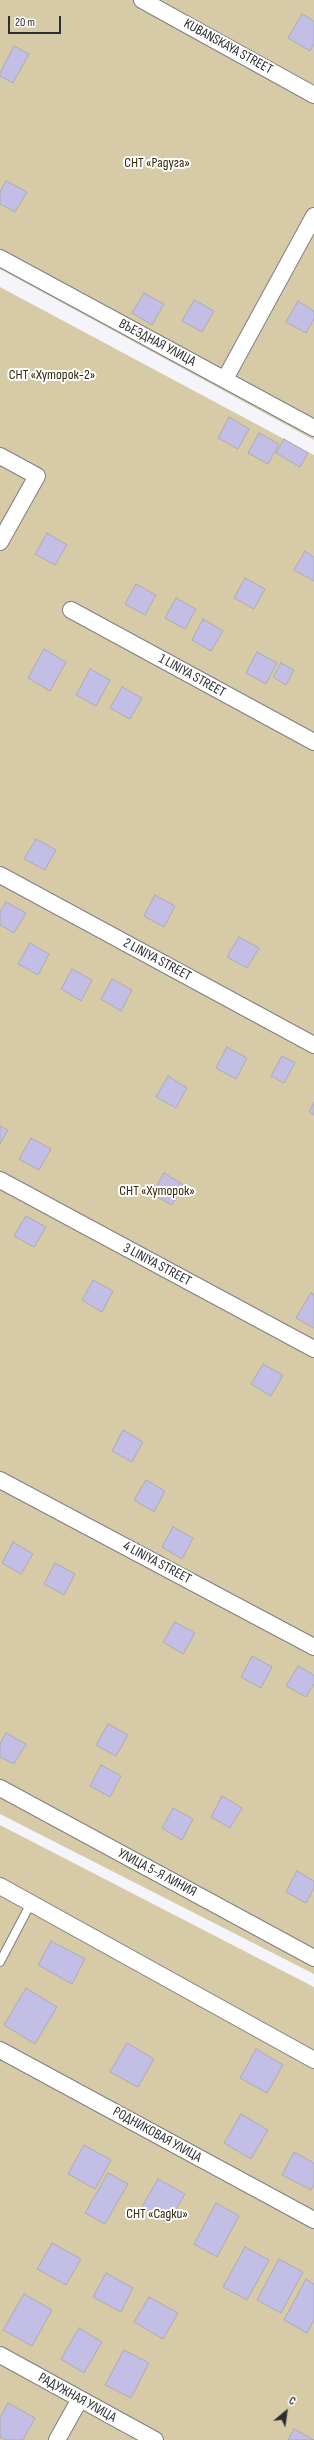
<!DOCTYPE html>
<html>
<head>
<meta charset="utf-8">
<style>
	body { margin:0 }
	#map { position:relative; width:314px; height:2440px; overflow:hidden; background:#f5f4fb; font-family:"Sofia Sans Condensed",sans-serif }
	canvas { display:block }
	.north { position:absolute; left:266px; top:2392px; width:40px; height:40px; -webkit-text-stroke:3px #fff; paint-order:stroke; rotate:29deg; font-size:11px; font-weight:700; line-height:16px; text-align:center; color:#2e2e30 }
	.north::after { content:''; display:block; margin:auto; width:14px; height:18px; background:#2e2e30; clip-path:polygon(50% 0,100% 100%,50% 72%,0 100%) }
	.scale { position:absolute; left:8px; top:16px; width:53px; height:18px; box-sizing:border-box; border:2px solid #2e2e30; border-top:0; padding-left:5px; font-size:12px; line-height:14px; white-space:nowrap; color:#2e2e30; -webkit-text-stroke:3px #fff; paint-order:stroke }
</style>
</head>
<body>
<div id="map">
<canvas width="314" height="2440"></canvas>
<div class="north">С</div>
<div class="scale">20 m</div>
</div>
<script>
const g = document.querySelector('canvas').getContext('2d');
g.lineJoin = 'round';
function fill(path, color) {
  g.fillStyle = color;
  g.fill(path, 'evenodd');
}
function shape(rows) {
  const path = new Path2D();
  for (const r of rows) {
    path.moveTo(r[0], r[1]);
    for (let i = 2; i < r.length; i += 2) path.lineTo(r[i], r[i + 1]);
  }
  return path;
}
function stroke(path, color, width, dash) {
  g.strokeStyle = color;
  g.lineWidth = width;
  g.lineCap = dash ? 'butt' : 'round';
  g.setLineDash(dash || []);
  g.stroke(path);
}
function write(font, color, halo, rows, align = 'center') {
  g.font = font + ' "Sofia Sans Condensed",sans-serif';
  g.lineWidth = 4;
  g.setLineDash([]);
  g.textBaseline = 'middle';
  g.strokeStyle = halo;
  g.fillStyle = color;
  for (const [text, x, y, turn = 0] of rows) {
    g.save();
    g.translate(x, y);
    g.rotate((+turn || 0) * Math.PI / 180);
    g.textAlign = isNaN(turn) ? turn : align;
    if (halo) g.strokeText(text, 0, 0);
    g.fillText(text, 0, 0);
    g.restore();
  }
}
const green = shape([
	[0,0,314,0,314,440,0,269],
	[0,287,314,455,314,1974,0,1814],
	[0,1825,314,1987,314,2440,0,2440]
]);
const building = shape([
	[302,14,314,21,314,44,310,51,288,38,302,14],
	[14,46,29,54,13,83,0,76,0,73,14,46],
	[6,181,27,192,15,212,0,204,0,192,6,181],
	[144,293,164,304,152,325,132,313,144,293],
	[194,300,214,311,202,332,182,321,194,300],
	[298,301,314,311,314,319,306,333,286,322,298,301],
	[229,417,249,429,238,449,218,438,229,417],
	[259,433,279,444,268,464,248,453,259,433],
	[284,439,308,453,300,467,276,453,284,439],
	[47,533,67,545,55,565,35,554,47,533],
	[305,551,314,557,314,581,294,570,305,551],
	[245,578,265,589,254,609,234,598,245,578],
	[136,584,156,595,145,615,125,604,136,584],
	[176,598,196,609,185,629,165,618,176,598],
	[203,619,223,631,211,651,192,640,203,619],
	[44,649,66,662,50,691,28,678,44,649],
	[257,652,277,663,266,684,246,673,257,652],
	[281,663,294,670,286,685,273,677,281,663],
	[90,669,110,680,96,706,76,695,90,669],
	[122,687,142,698,130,719,110,708,122,687],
	[36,839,56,850,45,870,24,859,36,839],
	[155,895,175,906,164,927,144,916,155,895],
	[6,902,26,913,14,933,0,925,0,912,6,902],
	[239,937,259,948,247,968,227,957,239,937],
	[30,943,49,954,38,975,18,964,30,943],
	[72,969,92,980,81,1001,61,989,72,969],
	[112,979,132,990,121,1011,101,999,112,979],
	[227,1047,247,1058,236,1079,216,1068,227,1047],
	[282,1056,295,1063,284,1083,271,1076,282,1056],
	[168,1076,187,1088,176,1108,156,1097,168,1076],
	[314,1102,314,1115,309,1112,314,1102],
	[0,1126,8,1130,0,1144,0,1126],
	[31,1138,51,1149,39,1170,19,1159,31,1138],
	[164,1173,184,1185,172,1205,152,1194,164,1173],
	[26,1216,46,1227,34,1247,14,1236,26,1216],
	[93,1280,113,1291,102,1312,82,1300,93,1280],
	[311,1293,314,1294,314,1328,296,1318,311,1293],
	[263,1364,283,1375,271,1396,251,1384,263,1364],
	[123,1430,143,1442,132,1462,112,1451,123,1430],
	[146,1480,165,1491,154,1512,134,1500,146,1480],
	[173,1527,193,1538,182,1559,162,1547,173,1527],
	[13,1542,33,1554,21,1574,2,1563,13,1542],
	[55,1563,75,1574,64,1595,44,1584,55,1563],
	[175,1622,195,1633,183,1654,163,1642,175,1622],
	[252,1656,272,1667,261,1688,241,1677,252,1656],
	[298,1666,314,1675,314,1684,306,1697,286,1686,298,1666],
	[108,1724,128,1735,116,1756,96,1745,108,1724],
	[6,1733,26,1744,14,1764,0,1757,0,1744,6,1733],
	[101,1765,121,1776,110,1797,90,1786,101,1765],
	[222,1796,242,1808,230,1828,211,1817,222,1796],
	[173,1808,193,1819,182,1840,162,1828,173,1808],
	[297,1871,314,1881,314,1888,306,1903,286,1892,297,1871],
	[51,1941,85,1959,72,1984,38,1965,51,1941],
	[26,1988,57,2007,35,2044,4,2025,26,1988],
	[127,2043,154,2059,138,2087,110,2072,127,2043],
	[256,2049,283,2065,267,2093,240,2078,256,2049],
	[241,2114,268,2130,251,2159,224,2143,241,2114],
	[84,2145,111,2160,95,2189,68,2174,84,2145],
	[294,2152,314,2163,314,2184,311,2190,282,2175,294,2152],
	[108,2173,128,2184,105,2224,85,2213,108,2173],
	[158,2179,185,2194,168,2223,142,2207,158,2179],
	[216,2203,239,2216,217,2257,194,2244,216,2203],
	[52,2243,81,2259,66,2285,37,2269,52,2243],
	[245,2247,269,2260,247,2300,223,2287,245,2247],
	[279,2259,303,2272,281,2313,257,2300,279,2259],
	[106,2273,133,2288,121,2312,93,2297,106,2273],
	[306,2279,314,2284,314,2320,307,2333,284,2320,306,2279],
	[24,2294,52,2310,32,2346,3,2330,24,2294],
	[149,2297,178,2313,163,2339,134,2322,149,2297],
	[79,2328,102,2342,84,2373,61,2359,79,2328],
	[124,2350,149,2363,131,2398,105,2385,124,2350],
	[8,2403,35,2418,23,2440,6,2440,0,2437,0,2418,8,2403],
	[294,2429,314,2440,288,2440,294,2429]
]);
const lane = shape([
	[0,1962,31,1903]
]);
const street = shape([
	[142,0,314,95],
	[0,258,314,428],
	[225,379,314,216],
	[0,456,37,476,0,542],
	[71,610,314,742],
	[0,875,314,1045],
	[0,1180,314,1349],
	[0,1480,314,1647],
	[0,1788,314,1958],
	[0,1886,314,2060],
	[0,2050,314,2220],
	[0,2355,155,2440],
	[57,2440,80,2399]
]);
const streetNames = [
	["KUBANSKAYA STREET",228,47,29],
	["ВЪЕЗДНАЯ УЛИЦА",157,343,28],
	["1 LINIYA STREET",192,676,29],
	["2 LINIYA STREET",157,960,28],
	["3 LINIYA STREET",157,1265,28],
	["4 LINIYA STREET",157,1563,28],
	["УЛИЦА 5-Я ЛИНИЯ",157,1873,28],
	["РОДНИКОВАЯ УЛИЦА",157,2135,29],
	["РАДУЖНАЯ УЛИЦА",77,2398,29]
];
const parkNames = [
	["СНТ «Радуга»",157,163],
	["СНТ «Хуторок-2»",52,375],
	["СНТ «Хуторок»",157,1191],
	["СНТ «Садки»",157,2214]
];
fill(green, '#d6cba6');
fill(building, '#c2bee5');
stroke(building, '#adacb2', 1);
stroke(lane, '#7e7e84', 10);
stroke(street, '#7e7e84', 18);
stroke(lane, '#fff', 8);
stroke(street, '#fff', 16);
write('14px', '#2e2e30', '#fff', streetNames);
write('14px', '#342a09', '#fff', parkNames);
</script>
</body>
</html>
